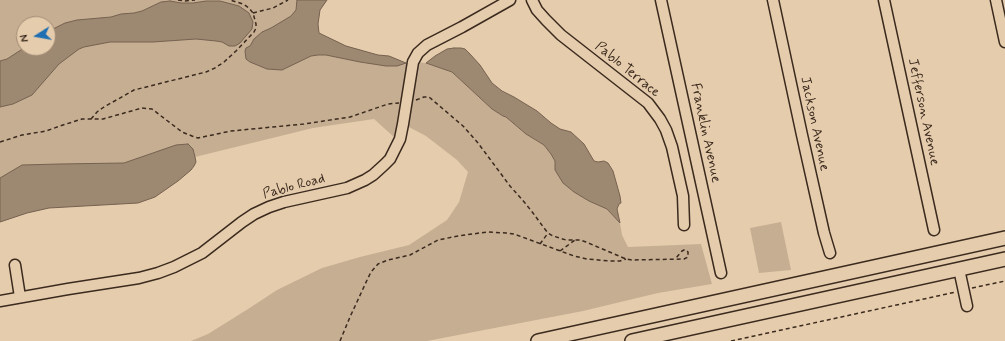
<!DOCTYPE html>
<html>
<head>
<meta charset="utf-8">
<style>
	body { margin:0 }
	#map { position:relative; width:1005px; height:341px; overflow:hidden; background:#e5ccad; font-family:Mynerve,sans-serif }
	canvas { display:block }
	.north { position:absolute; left:16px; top:16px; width:40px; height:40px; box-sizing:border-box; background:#e5ccad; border:1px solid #a18b74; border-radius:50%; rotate:259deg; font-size:11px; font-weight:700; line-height:16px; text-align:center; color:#3b2a1e }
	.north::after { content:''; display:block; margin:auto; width:14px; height:18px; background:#1f6fb2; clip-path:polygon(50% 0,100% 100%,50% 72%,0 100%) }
</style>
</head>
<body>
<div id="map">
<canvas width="1005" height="341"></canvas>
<div class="north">N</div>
</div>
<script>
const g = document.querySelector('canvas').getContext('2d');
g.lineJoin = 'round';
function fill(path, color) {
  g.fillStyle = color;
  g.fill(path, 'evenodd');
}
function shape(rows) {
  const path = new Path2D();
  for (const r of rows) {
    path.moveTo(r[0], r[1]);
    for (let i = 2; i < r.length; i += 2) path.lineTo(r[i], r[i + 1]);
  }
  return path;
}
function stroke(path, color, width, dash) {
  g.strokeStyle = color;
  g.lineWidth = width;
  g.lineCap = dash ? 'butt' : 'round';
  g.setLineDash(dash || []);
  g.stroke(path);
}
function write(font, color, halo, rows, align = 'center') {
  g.font = font + ' Mynerve,sans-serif';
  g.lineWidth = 3;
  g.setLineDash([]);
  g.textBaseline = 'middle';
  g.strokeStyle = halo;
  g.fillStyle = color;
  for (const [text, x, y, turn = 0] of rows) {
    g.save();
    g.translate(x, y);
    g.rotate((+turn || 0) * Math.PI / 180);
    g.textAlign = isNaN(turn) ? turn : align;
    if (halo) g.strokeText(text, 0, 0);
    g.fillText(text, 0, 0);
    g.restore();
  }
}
const green = shape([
	[0,0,327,0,320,10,318,24,319,33,346,46,378,55,389,56,405,63,413,62,426,63,452,72,492,109,503,116,506,117,526,134,544,145,551,154,555,161,555,170,582,196,589,201,607,209,620,223,622,235,628,247,701,244,712,284,658,293,583,311,427,341,191,341,208,334,248,309,277,290,322,268,360,257,409,245,447,220,459,202,468,172,457,160,426,136,403,124,398,125,395,138,374,119,313,128,195,157,196,162,191,170,178,181,155,197,138,203,49,208,27,213,0,222],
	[24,24,48,24,48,48,24,48],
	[781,222,791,270,759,273,750,228]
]);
const water = shape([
	[297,0,327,0,320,10,318,24,319,33,346,46,378,55,389,56,406,63,397,66,386,66,360,62,326,55,318,55,311,56,282,70,267,69,250,62,246,59,245,51,246,48,250,46,254,39,262,32,271,28,291,16,296,10,297,0],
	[170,1,181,3,193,3,206,1,220,1,239,6,249,13,253,22,252,29,240,43,235,46,229,46,222,42,216,41,196,39,153,42,110,42,84,47,79,49,59,64,32,95,13,104,0,107,0,61,7,59,24,48,48,48,48,31,49,31,65,23,77,20,111,17,121,14,134,13,142,11,161,2,170,1],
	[454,48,461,48,465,49,470,54,480,65,492,83,502,91,514,97,537,111,551,123,560,129,571,132,584,144,594,161,598,162,604,161,608,163,613,171,620,196,621,203,619,204,617,209,620,223,607,209,589,201,574,192,563,183,555,170,555,161,551,154,544,145,526,134,506,117,503,116,492,109,452,72,426,63,435,56,447,49,454,48],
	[188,144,193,149,195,157,196,162,194,166,191,170,178,181,155,197,138,203,49,208,27,213,0,222,0,178,22,165,59,164,124,163,176,145,188,144]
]);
const path = shape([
	[178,0,185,1,195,0],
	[253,13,273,8,288,0],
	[416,100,424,97,429,97,463,126,478,143,510,186,525,203,533,213,544,228,548,233,553,236,566,240,580,240,586,242,626,259,632,260,684,259,688,257,688,252,686,250,684,250,682,251,675,259],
	[91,119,97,112,104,107,134,90,206,72,215,68,224,62,236,51,254,32,256,28,256,24,253,13,249,8,243,4,230,0],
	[0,142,22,135,46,131,63,125,82,119,103,119,142,108,152,109,182,132,192,136,198,138,231,131,304,124,350,117,388,104,399,103],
	[540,244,548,233],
	[560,251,575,240],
	[972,288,1005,281],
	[340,341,350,317,368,278,371,272,378,264,388,260,410,255,438,240,458,236,487,232,506,233,514,234,574,256,587,259,610,261,620,261,626,259],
	[731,341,956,292]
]);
const minor = shape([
	[532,0,537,10,546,20,561,35,648,103,660,119,666,130,672,147,683,196,684,225],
	[661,0,721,273],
	[773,0,802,135,824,233,830,253],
	[884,0,934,230],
	[996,0,1005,42],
	[15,265,20,297],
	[959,269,967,306],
	[0,301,68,289,139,278,158,273,174,267,202,253,242,222,254,214,269,207,284,202,347,188,365,180,373,175,384,165,390,159,400,139,403,124,413,62,418,53,427,45,462,27,510,0]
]);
const major = shape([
	[538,341,1005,238],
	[632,341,1005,259]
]);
const streetNames = [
	["Pablo Terrace",627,70,39],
	["Jefferson Avenue",923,112,78],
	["Jackson Avenue",814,124,78],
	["Franklin Avenue",705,133,78],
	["Pablo Road",294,187,-15]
];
fill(green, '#c6ae93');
fill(water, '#9d8871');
stroke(water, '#766250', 1);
stroke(minor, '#3b2a1e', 13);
stroke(major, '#3b2a1e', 16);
stroke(path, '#3b2a1e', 1.5, [4, 3]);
stroke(minor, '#e5ccad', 10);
stroke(major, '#e5ccad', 13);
write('14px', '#3b2a1e', '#e5ccad', streetNames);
</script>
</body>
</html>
